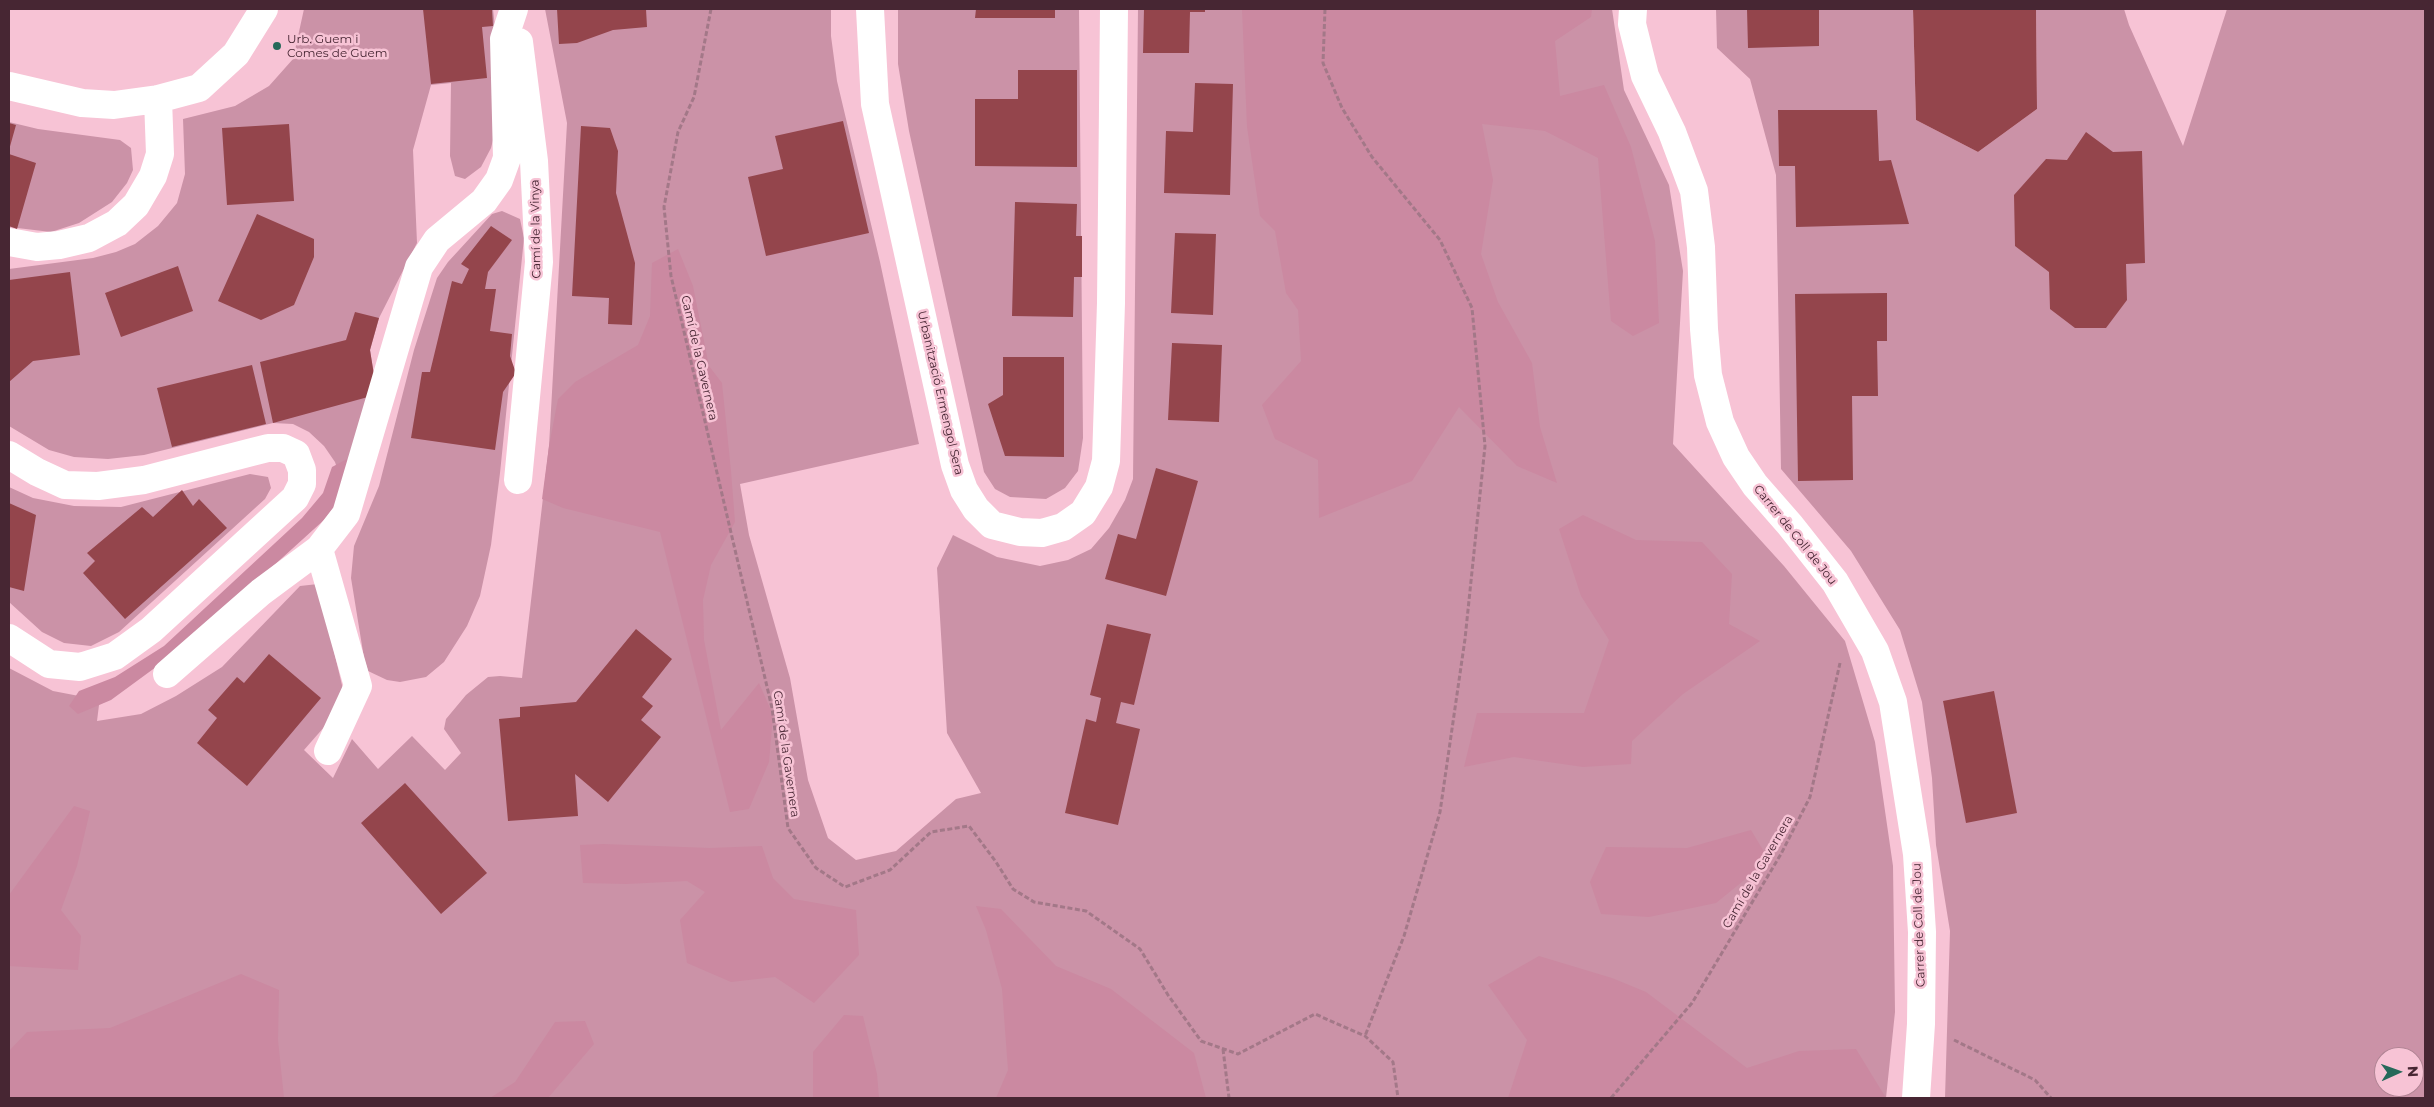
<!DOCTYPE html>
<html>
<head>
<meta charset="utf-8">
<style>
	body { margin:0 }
	#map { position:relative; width:2434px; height:1107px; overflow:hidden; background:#f7c3d5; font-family:Montserrat,sans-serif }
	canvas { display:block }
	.frame { position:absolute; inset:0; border:10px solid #472633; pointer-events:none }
	.north { position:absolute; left:2374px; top:1047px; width:50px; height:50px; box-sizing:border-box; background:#f7c3d5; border:1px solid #b18494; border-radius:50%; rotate:88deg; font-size:14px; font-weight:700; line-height:20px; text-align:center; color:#472633 }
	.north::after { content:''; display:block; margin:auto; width:18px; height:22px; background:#26695a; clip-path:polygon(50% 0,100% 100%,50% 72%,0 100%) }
</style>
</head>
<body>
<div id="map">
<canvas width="2434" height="1107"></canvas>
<div class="frame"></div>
<div class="north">N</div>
</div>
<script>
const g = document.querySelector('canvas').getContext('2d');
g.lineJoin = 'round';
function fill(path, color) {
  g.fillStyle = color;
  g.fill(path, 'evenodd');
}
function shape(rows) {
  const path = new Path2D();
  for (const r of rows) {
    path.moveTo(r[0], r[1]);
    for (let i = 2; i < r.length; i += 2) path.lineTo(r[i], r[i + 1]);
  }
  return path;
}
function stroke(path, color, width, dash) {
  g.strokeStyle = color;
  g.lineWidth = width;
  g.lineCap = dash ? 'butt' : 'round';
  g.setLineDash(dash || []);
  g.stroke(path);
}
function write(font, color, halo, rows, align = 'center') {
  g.font = font + ' Montserrat,sans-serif';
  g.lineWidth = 5;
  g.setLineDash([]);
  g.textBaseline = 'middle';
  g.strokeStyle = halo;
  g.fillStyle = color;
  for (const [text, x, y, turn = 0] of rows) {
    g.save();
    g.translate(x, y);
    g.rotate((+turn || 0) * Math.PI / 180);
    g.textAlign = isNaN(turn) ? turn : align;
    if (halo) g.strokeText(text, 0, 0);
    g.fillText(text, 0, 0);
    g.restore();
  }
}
const green = shape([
	[304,9,493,9,498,55,497,124,491,148,481,167,465,179,455,176,450,156,451,83,431,85,413,150,417,243,379,318,370,350,374,375,342,483,335,462,324,446,309,432,293,424,273,423,144,455,108,459,74,457,49,450,9,426,9,269,93,258,116,252,135,244,158,226,177,203,185,174,183,119,235,106,269,86,293,59],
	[545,9,831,9,831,36,837,81,880,262,919,444,740,484,749,535,790,678,808,780,828,838,856,860,896,851,956,799,981,793,947,733,937,568,953,535,997,557,1040,566,1068,560,1091,549,1109,528,1125,500,1133,479,1138,9,1612,9,1624,90,1669,185,1683,271,1673,444,1784,566,1845,641,1875,742,1893,866,1895,1012,1886,1098,9,1098,9,668,53,691,79,696,100,697,97,721,141,714,176,696,222,667,300,586,318,584,346,702,304,750,333,778,352,739,378,769,412,736,445,770,461,753,444,729,446,719,466,695,488,677,500,676,522,678,549,446,567,123],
	[898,9,1079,9,1083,438,1078,471,1065,488,1046,499,1010,497,995,489,984,472,909,131,898,64],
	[1716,9,1913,9,1916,120,1978,152,2037,109,2036,9,2124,9,2129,25,2183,146,2227,9,2425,9,2425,1098,1945,1098,1950,931,1936,845,1932,778,1922,702,1900,630,1851,551,1781,469,1776,175,1750,79,1717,48],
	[2384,1057,2414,1057,2414,1087,2384,1087],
	[9,122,38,129,120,140,131,148,133,170,127,183,112,202,79,223,51,232,9,227],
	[502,211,520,219,524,238,500,473,491,545,480,596,467,626,444,662,426,677,400,682,387,680,368,671,364,658,351,578,354,546,379,486,414,350,437,278,448,262,492,214],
	[250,474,268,477,271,488,265,499,119,632,91,646,64,643,42,632,9,602,9,487,33,498,74,506,121,507]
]);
const forest = shape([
	[1242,9,1592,9,1591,17,1555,41,1560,96,1604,85,1631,147,1655,241,1659,323,1633,336,1611,321,1598,158,1545,131,1482,124,1493,180,1481,254,1498,302,1532,363,1540,427,1557,483,1517,466,1459,407,1412,481,1319,518,1318,460,1275,439,1262,405,1301,361,1298,310,1286,293,1275,231,1260,216,1247,127],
	[678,249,693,286,709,366,722,383,731,471,735,522,711,565,703,600,704,640,721,730,759,683,773,715,769,762,749,809,730,812,660,532,563,508,542,499,549,446,558,399,575,382,638,345,650,316,652,263],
	[347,459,353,476,341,498,324,520,186,645,111,700,78,714,69,706,79,691,115,677,164,646,302,518,323,493,332,467],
	[1583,515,1636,540,1702,542,1732,574,1729,624,1760,641,1683,694,1632,741,1631,764,1583,767,1514,757,1464,767,1477,713,1584,713,1609,640,1581,596,1559,529],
	[74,806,90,811,77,866,61,910,81,936,78,970,9,966,9,895],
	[1751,830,1769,860,1716,903,1649,917,1601,914,1590,882,1606,847,1687,848],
	[603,844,710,848,762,846,773,878,794,899,856,910,859,955,814,1003,775,977,731,982,687,963,680,920,705,892,687,881,626,884,583,883,580,845],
	[976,906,1001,909,1056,966,1111,989,1194,1053,1206,1098,996,1098,1008,1070,1002,989,986,930],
	[1539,956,1612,978,1646,992,1747,1068,1799,1051,1856,1049,1886,1098,1508,1098,1527,1040,1488,985],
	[241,974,279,990,278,1040,284,1098,9,1098,9,1051,27,1032,110,1028],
	[844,1015,863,1016,877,1074,879,1098,813,1098,813,1052],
	[585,1021,594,1044,548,1098,490,1098,515,1082,555,1022]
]);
const building = shape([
	[423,9,492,9,493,26,482,27,487,78,431,84],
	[557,9,646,9,647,27,613,30,577,43,559,44],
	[976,9,1055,9,1055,18,975,18],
	[1144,9,1205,9,1205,12,1190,12,1189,53,1143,53],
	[1747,9,1819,9,1819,46,1748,48],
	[1913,9,2036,9,2037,109,1978,152,1916,120],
	[1018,70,1077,70,1077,167,975,166,975,99,1018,99],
	[1195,83,1233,84,1230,195,1164,193,1166,131,1193,132],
	[1778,110,1877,110,1879,161,1891,160,1909,224,1796,227,1795,166,1779,166],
	[843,121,869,233,766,256,748,177,783,169,775,136],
	[9,123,16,125,9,150],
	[289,124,294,201,227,205,222,128],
	[581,126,610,128,618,151,616,193,635,263,632,325,608,324,609,298,572,296],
	[2086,132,2113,152,2142,151,2145,263,2126,264,2127,300,2106,328,2075,328,2050,309,2049,272,2015,246,2014,195,2046,159,2067,160],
	[9,154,36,163,17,229,9,226],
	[1015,202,1077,204,1076,236,1082,236,1082,277,1074,277,1073,317,1012,316],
	[257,214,314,239,314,257,294,305,261,320,218,301],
	[491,226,512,240,488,272,485,289,496,289,490,331,512,334,510,356,516,373,503,392,495,450,411,438,422,372,430,372,452,281,462,284,469,269,461,264],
	[1175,233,1216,234,1213,315,1171,313],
	[178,266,193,311,121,337,105,293],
	[70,272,80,355,33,361,9,382,9,280],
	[1887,293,1887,341,1877,341,1878,396,1852,396,1853,480,1798,481,1795,294],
	[355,312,379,318,370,350,374,375,368,397,273,423,260,362,346,340],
	[1172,343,1222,345,1219,422,1168,420],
	[1003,357,1064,357,1064,457,1005,456,988,404,1003,395],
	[252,365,266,424,172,447,157,388],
	[1156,468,1198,481,1166,596,1105,579,1118,534,1136,539],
	[182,490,193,506,199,499,227,528,125,619,83,573,95,561,87,553,142,507,153,517],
	[9,503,36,515,24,591,9,587],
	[1107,624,1151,634,1134,705,1121,702,1116,723,1140,729,1118,825,1065,813,1086,719,1096,722,1101,698,1090,695],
	[636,629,672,659,642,697,653,706,641,720,661,737,608,802,575,774,578,816,508,821,499,719,520,717,520,707,576,702],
	[269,654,321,698,247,786,197,743,217,718,208,710,237,677,244,683],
	[1994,691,2017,813,1966,823,1943,701],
	[405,783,487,873,441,914,361,823]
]);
const path = shape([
	[711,9,694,97,678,132,664,207,671,276,772,708,788,828,816,868,845,887,890,870,931,832,969,826,996,862,1013,889,1034,902,1086,911,1140,949,1168,995,1201,1041,1238,1054,1315,1014,1365,1036,1393,1062,1398,1098],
	[1325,9,1323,63,1342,108,1372,157,1440,240,1472,308,1485,446,1465,639,1440,812,1404,936,1365,1036],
	[1954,1040,2035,1080,2051,1098],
	[1223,1049,1229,1098],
	[1611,1098,1692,1003,1781,854,1810,797,1840,663]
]);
const minor = shape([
	[870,9,875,104,955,465,964,490,976,509,992,525,1020,532,1042,533,1063,527,1083,513,1099,487,1106,461,1111,303,1114,9],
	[1633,9,1632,24,1645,76,1672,132,1694,191,1701,247,1704,329,1708,375,1720,422,1736,457,1755,485,1790,525,1835,582,1875,651,1893,702,1917,854,1922,932,1921,1024,1916,1098],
	[9,86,82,103,114,105,158,99,199,88,236,54,264,9],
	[9,242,37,247,59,245,89,238,117,223,136,205,153,176,160,154,158,99],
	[9,455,37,472,65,485,98,486,144,480,252,452,268,448,283,448,296,454,302,470,302,484,295,498,151,630,115,656,80,667,49,664,9,638],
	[518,480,539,262,534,161,519,42],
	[319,549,358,686,328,751],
	[167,674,261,592,319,549,346,514,419,267,437,240,484,201,499,180,507,158,504,39,514,9]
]);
const markers = [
	[277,46,5,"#26695a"]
];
const poiNames = [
	["Urb. Guem i",287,39],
	["Comes de Guem",287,53]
];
const streetNames = [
	["Camí de la Vinya",536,229,-91],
	["Camí de la Gavernera",699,358,77],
	["Urbanització Ermengol Sera",940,393,77],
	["Carrer de Coll de Jou",1795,535,51],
	["Camí de la Gavernera",786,754,82],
	["Camí de la Gavernera",1758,872,-60],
	["Carrer de Coll de Jou",1919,925,-92]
];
fill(green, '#cb92a7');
fill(forest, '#cb89a1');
fill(building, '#94454c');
stroke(path, '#a37888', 3, [5, 2.5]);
stroke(minor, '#fff', 28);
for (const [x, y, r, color] of markers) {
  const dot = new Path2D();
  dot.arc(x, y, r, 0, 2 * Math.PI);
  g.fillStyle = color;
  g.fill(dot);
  stroke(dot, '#f7c3d5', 2);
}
write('12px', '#472633', '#f7c3d5', poiNames, 'left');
write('12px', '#472633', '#f7c3d5', streetNames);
</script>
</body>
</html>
